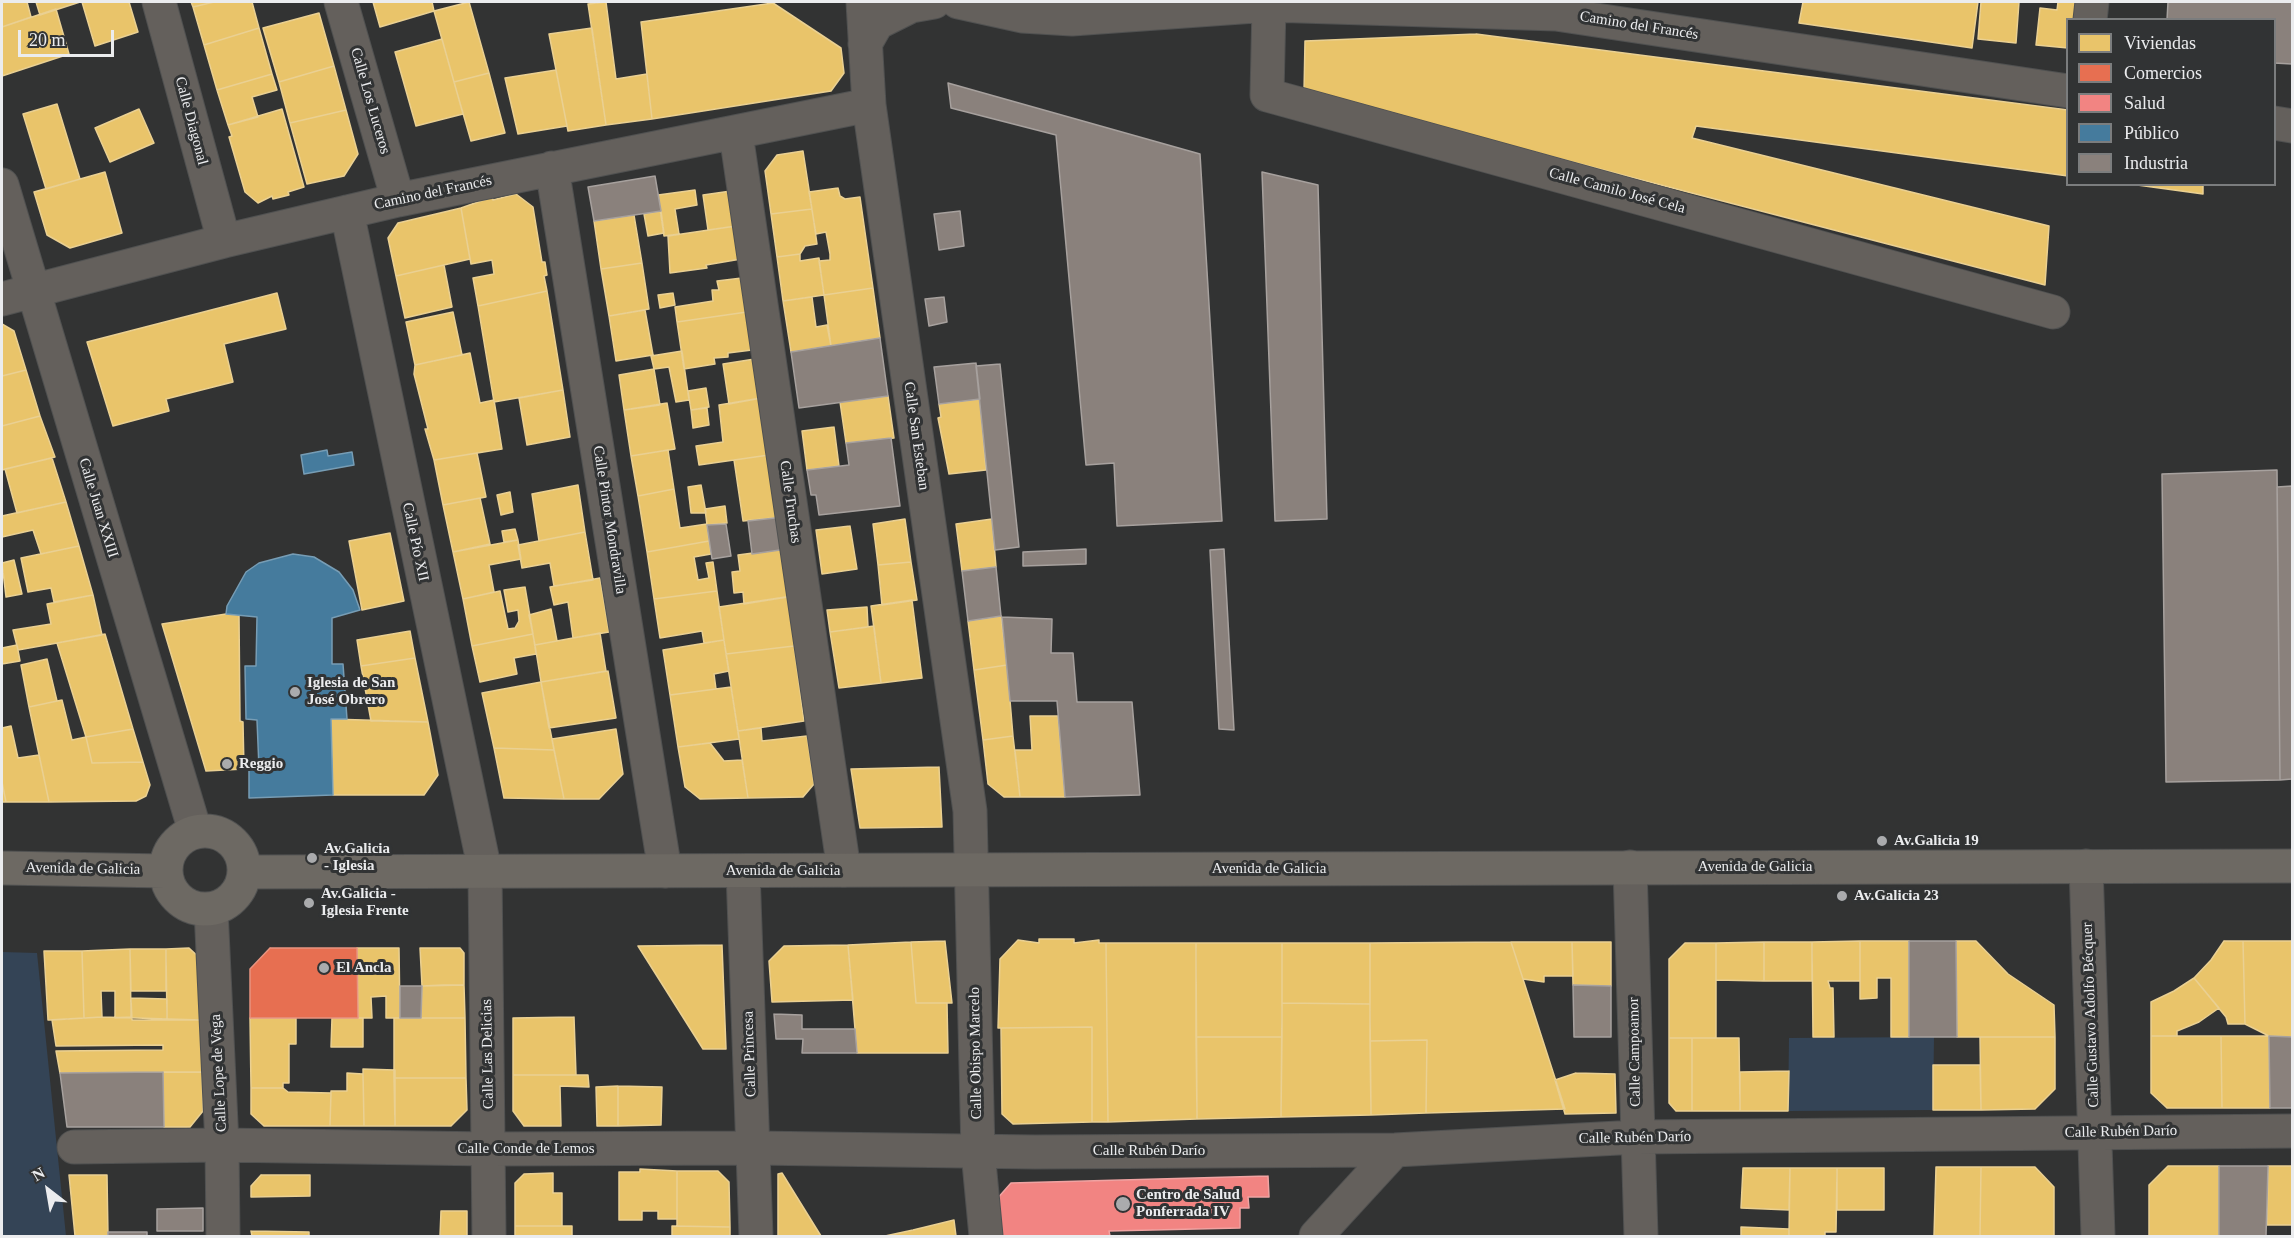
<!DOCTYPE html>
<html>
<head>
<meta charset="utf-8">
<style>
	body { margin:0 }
	#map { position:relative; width:2294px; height:1238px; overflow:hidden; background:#323333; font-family:"Times New Roman",serif }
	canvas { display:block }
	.frame { position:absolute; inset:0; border:3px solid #ebecee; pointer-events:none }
	.legend { position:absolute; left:2066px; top:18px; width:210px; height:168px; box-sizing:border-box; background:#313334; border:2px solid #7b7d7e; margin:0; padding:8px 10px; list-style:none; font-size:18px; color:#ebecee }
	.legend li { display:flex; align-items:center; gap:12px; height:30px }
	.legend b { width:30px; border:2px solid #7b7d7e }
	.north { position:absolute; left:18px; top:1160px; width:60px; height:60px; -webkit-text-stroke:4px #313334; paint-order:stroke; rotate:329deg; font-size:16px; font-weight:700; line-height:24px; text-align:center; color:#ebecee }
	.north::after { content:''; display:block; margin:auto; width:21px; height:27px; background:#ebecee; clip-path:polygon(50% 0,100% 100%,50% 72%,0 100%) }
	.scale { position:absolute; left:18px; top:30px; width:96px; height:27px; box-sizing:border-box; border:3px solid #ebecee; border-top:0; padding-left:8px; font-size:18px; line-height:21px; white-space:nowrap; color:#ebecee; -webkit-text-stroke:4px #313334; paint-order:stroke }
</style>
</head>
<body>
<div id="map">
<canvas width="2294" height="1238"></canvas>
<div class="frame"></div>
<ul class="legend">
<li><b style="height:16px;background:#e9c46a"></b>Viviendas</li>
<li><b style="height:16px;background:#e76f51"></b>Comercios</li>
<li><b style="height:16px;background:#f28482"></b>Salud</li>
<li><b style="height:16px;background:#457b9d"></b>Público</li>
<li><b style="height:16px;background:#8a817c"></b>Industria</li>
</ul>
<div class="north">N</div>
<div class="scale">20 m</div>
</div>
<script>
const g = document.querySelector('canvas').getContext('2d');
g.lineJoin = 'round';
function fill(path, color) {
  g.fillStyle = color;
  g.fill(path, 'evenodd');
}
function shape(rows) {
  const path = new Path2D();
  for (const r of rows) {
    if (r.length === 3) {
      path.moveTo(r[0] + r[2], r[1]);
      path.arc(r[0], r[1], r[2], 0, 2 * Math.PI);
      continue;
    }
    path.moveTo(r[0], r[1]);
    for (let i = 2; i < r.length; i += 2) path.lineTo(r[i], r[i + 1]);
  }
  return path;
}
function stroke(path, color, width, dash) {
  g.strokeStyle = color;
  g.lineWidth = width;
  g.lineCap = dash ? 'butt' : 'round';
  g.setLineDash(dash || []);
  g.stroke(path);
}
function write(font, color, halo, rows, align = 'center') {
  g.font = font + ' "Times New Roman",serif';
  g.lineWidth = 6;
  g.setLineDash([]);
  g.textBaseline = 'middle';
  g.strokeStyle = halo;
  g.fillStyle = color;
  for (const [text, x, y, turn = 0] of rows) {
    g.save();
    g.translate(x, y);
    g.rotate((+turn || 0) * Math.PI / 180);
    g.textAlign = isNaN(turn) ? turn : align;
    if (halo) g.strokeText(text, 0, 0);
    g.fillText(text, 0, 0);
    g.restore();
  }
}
const green = shape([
	[2,952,37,953,66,1236,2,1236],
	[1934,1037,1933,1110,1788,1111,1789,1038]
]);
const homes = shape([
	[2,2,27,2,31,17,2,27,2,2],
	[36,2,80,2,40,15,36,2],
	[82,2,129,2,138,32,95,46,82,2],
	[191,2,214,2,193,7,191,2],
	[214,2,252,2,259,28,204,45,193,7,214,2],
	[373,2,432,2,434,11,380,27,373,2],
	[469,2,489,73,454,82,434,11,469,2],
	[606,2,616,79,647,74,652,119,606,125,588,4,606,2],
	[1803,2,1978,2,1972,48,1799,23,1803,2],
	[1981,2,2019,2,2016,43,1978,39,1981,2],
	[2058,2,2078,2,2077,20,2068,20,2068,48,2036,45,2040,8,2057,10,2058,2],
	[773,3,841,48,844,73,831,91,652,119,641,22,773,3],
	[56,9,69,54,2,76,2,27,56,9],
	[319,13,334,66,279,82,263,28,319,13],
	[259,28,272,74,217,90,204,45,259,28],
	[592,28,606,125,568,131,549,34,592,28],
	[1476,34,2068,110,2068,176,1696,126,1692,138,2049,226,2045,285,1304,92,1305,41,1476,34],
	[442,39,463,114,416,126,395,52,442,39],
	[334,66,346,110,290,123,279,82,334,66],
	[556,70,567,126,518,134,505,78,556,70],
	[489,73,505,133,471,141,454,82,489,73],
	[272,74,277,90,252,97,258,117,228,125,217,90,272,74],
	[57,104,80,179,46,189,23,114,57,104],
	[139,109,154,143,110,162,95,128,139,109],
	[282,109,304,187,288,192,289,195,273,199,272,196,258,203,245,192,229,137,232,136,228,125,282,109],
	[346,110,358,154,344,176,307,184,290,123,346,110],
	[803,151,812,209,771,214,765,171,777,155,803,151],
	[105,172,122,233,70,248,47,235,34,192,105,172],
	[2130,184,2203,184,2203,194,2130,184],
	[838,188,840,196,845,199,860,197,873,288,824,295,819,261,830,260,830,254,826,232,816,234,809,192,838,188],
	[695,190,697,205,675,209,679,234,664,236,658,195,695,190],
	[738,190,743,225,708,230,703,195,738,190],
	[516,194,533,207,542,262,545,262,547,275,544,276,547,291,478,306,473,278,494,274,492,260,471,264,461,208,492,197,493,200,516,194],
	[461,208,470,259,396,276,388,238,398,223,461,208],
	[812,209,817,244,805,246,800,254,777,257,771,214,812,209],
	[661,211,664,233,648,236,644,214,661,211],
	[634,215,642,263,601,269,594,221,634,215],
	[743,225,747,258,706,265,707,268,670,273,668,236,743,225],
	[800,254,800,261,819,258,824,295,783,301,777,257,800,254],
	[642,263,649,309,609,316,601,269,642,263],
	[444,265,452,307,405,318,396,276,444,265],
	[750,277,754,311,677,322,675,307,713,301,712,290,719,290,717,281,750,277],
	[873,288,880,338,831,346,824,295,873,288],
	[547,291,563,390,494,402,478,306,547,291],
	[277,293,286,329,224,344,233,382,166,399,169,411,113,426,87,342,277,293],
	[673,293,675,305,660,308,658,295,673,293],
	[812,297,816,327,827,325,831,346,791,352,783,301,812,297],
	[645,310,653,355,616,361,609,316,645,310],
	[754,311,760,349,728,353,728,357,714,358,715,364,684,369,677,322,754,311],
	[453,312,462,355,415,365,406,322,453,312],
	[2,324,14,331,26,370,2,376,2,324],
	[682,351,689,400,676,402,669,367,654,369,651,356,682,351],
	[470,353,480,403,494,400,502,449,434,460,425,429,428,429,414,374,415,365,470,353],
	[761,358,767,397,729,404,723,364,761,358],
	[654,369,660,405,624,410,619,375,654,369],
	[26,370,40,416,2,426,2,376,26,370],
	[706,388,709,407,691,410,688,391,706,388],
	[563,390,570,437,527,445,519,398,563,390],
	[888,396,894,438,846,443,840,402,888,396],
	[767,397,776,454,699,465,696,446,723,442,719,405,767,397],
	[980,399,986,470,949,474,938,418,941,417,939,404,980,399],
	[667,403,675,449,631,456,624,410,667,403],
	[707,408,709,425,693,428,691,410,707,408],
	[40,416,55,457,2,470,2,426,40,416],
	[834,427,839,466,807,470,802,431,834,427],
	[668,450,674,489,638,496,631,456,668,450],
	[477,453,486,497,443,505,434,460,477,453],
	[776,454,784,517,743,521,734,460,776,454],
	[52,458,66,502,17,513,5,469,52,458],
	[578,485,585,532,539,541,532,494,578,485],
	[701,485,706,513,691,513,688,487,701,485],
	[674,489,680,528,707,524,709,541,647,552,638,496,674,489],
	[510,492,513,512,501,515,497,495,510,492],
	[480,498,490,544,453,552,443,505,480,498],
	[66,502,79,546,41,554,33,530,2,537,2,516,66,502],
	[725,506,727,523,707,525,705,509,725,506],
	[905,519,911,562,878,565,873,524,905,519],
	[992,519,996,567,962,571,956,524,992,519],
	[850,526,857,569,822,574,816,530,850,526],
	[515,529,518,540,504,542,502,531,515,529],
	[585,532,593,580,554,586,550,563,522,568,518,545,585,532],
	[390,533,404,601,362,610,349,541,390,533],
	[518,540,521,559,489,565,494,592,463,599,453,552,518,540],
	[709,541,711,554,694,557,698,580,709,578,706,563,713,562,717,591,654,599,647,552,709,541],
	[79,546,93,595,54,602,51,588,28,592,21,558,79,546],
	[790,548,794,596,744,604,743,592,734,593,732,572,740,571,738,555,790,548],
	[14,560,22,594,6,597,2,563,14,560],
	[911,562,917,600,882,605,878,565,911,562],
	[600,578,609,632,573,638,568,602,554,605,550,587,600,578],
	[525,587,533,634,472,646,463,599,500,591,508,629,515,628,519,621,518,610,508,612,504,590,525,587],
	[717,591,724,640,704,643,702,631,660,638,654,599,717,591],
	[93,595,102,635,18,650,13,630,51,624,47,604,93,595],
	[792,596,794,646,726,654,719,607,792,596],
	[912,600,922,678,881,683,871,606,912,600],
	[867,607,868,627,830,632,827,610,867,607],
	[551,609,557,641,535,645,529,615,551,609],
	[226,614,239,615,240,721,243,722,244,769,206,771,162,624,226,614],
	[1001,616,1007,665,974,670,968,621,1001,616],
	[874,626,881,683,839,688,830,632,874,626],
	[410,631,415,658,361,666,357,640,410,631],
	[600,633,606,671,541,682,535,645,600,633],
	[105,634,133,729,86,737,57,643,105,634],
	[533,634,536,654,514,658,517,674,480,682,472,646,533,634],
	[724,640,729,671,714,674,716,689,670,695,663,650,724,640],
	[17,645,20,661,2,664,2,648,17,645],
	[794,646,804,721,738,731,726,654,794,646],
	[415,658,428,722,371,721,361,666,415,658],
	[47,659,57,701,29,707,21,665,47,659],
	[1007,665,1013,736,983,740,974,670,1007,665],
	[608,671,616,718,549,728,541,682,608,671],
	[541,682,554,750,494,748,482,693,541,682],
	[731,687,739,739,678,747,670,695,731,687],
	[62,700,72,740,86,737,92,763,143,762,150,785,146,796,136,801,49,802,29,707,62,700],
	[1030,716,1058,716,1065,797,1020,797,1015,750,1032,750,1030,716],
	[331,719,428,722,438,775,424,795,333,795,331,719],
	[11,726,18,758,39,755,49,802,6,802,2,782,2,728,11,726],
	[761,728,762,741,807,736,814,784,803,797,748,798,738,731,761,728],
	[133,729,143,762,92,763,86,737,133,729],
	[616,729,623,774,599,799,564,799,552,739,616,729],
	[1013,736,1020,797,1004,797,988,784,983,740,1013,736],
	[710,743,724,761,742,760,748,798,700,799,685,787,678,747,710,743],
	[494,748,554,750,564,799,504,798,494,748],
	[939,767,942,827,860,828,851,769,939,767],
	[2,782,6,802,2,802,2,782],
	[1039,939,1074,939,1074,943,1099,940,1099,943,1106,943,1108,1122,1092,1122,1092,1027,998,1028,1000,959,1018,940,1039,943,1039,939],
	[945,941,952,1003,916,1003,911,942,945,941],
	[1860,941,1860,981,1828,981,1830,988,1833,988,1834,1037,1813,1037,1812,942,1860,941],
	[1860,941,1909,941,1909,1037,1891,1037,1891,978,1877,978,1877,998,1860,999,1860,941],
	[1956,941,1976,941,2008,974,2054,1005,2055,1037,1957,1037,1956,941],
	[2224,941,2243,941,2245,1024,2228,1024,2226,1017,2194,978,2211,960,2224,941],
	[2243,941,2292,941,2292,1037,2269,1036,2245,1024,2243,941],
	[911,942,916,1003,947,1003,948,1053,857,1053,848,945,911,942],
	[1511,942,1572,942,1573,976,1544,976,1544,982,1523,979,1511,942],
	[1511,942,1565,1109,1426,1113,1427,1040,1370,1041,1370,943,1511,942],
	[1572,942,1611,942,1611,986,1573,985,1572,942],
	[1764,942,1764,981,1716,980,1716,943,1764,942],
	[1764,942,1812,942,1812,981,1764,981,1764,942],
	[1106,943,1196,943,1197,1119,1108,1122,1106,943],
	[1196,943,1282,943,1282,1037,1196,1037,1196,943],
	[1282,943,1370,943,1370,1004,1282,1003,1282,943],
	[1685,943,1716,943,1716,1038,1669,1038,1669,959,1685,943],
	[722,945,726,1049,703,1049,638,946,722,945],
	[848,945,853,1000,772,1002,769,961,784,946,848,945],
	[189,948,202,960,202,1020,167,1020,166,949,189,948],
	[357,948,399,948,400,1018,386,1018,386,996,371,997,372,1018,358,1018,357,948],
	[420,948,460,948,464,953,464,985,422,986,420,948],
	[130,949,166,949,166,991,131,991,130,949],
	[130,949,131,1017,115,1018,115,991,101,991,102,1017,84,1018,82,951,130,949],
	[44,951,82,951,84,1018,48,1020,44,951],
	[2194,978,2219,1008,2199,1022,2177,1031,2177,1036,2151,1036,2151,1002,2174,991,2194,978],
	[443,985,464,985,465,1018,421,1018,422,986,443,985],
	[131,998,167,999,167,1020,132,1020,131,998],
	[1282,1003,1370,1004,1371,1115,1281,1117,1282,1003],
	[102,1017,202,1020,202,1072,60,1073,56,1051,163,1050,163,1045,56,1046,52,1020,102,1017],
	[574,1017,576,1075,513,1075,513,1018,574,1017],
	[250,1018,296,1018,296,1044,289,1044,289,1083,283,1083,283,1088,251,1088,250,1018],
	[332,1018,363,1018,363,1047,331,1047,332,1018],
	[394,1018,465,1018,466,1078,394,1078,394,1018],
	[1092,1027,1092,1122,1013,1124,1002,1114,1001,1028,1092,1027],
	[2151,1036,2221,1036,2222,1108,2167,1108,2151,1093,2151,1036],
	[2221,1036,2269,1036,2270,1108,2222,1108,2221,1036],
	[1196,1037,1282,1037,1281,1117,1197,1119,1196,1037],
	[1980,1037,2055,1037,2055,1089,2035,1109,1981,1110,1980,1037],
	[1669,1038,1692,1038,1692,1111,1676,1111,1669,1103,1669,1038],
	[1692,1038,1739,1038,1740,1111,1692,1111,1692,1038],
	[1427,1040,1426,1113,1371,1115,1370,1041,1427,1040],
	[1933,1065,1980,1065,1981,1110,1933,1110,1933,1065],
	[363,1069,395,1070,395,1126,364,1126,363,1069],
	[1789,1071,1788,1111,1740,1111,1740,1072,1789,1071],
	[163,1072,202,1072,203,1111,190,1127,164,1127,163,1072],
	[347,1073,363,1074,364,1126,330,1126,331,1091,347,1091,347,1073],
	[1576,1073,1615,1074,1616,1113,1565,1114,1555,1080,1576,1073],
	[513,1075,588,1075,589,1087,560,1086,561,1126,524,1126,513,1111,513,1075],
	[394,1078,466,1078,467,1110,451,1126,395,1126,394,1078],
	[618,1086,662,1087,661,1125,618,1126,618,1086],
	[618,1086,618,1126,597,1126,596,1087,618,1086],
	[251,1088,283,1088,288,1092,331,1093,330,1126,264,1126,251,1114,251,1088],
	[2168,1166,2219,1166,2219,1236,2149,1236,2149,1185,2168,1166],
	[2268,1166,2292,1166,2292,1225,2267,1225,2268,1166],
	[1936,1167,1981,1167,1980,1236,1934,1236,1936,1167],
	[1981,1167,2035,1167,2054,1187,2054,1236,1980,1236,1981,1167],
	[1743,1168,1790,1168,1789,1210,1741,1208,1743,1168],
	[1790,1168,1837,1168,1836,1232,1825,1232,1825,1236,1789,1236,1790,1168],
	[1837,1168,1884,1168,1884,1210,1837,1210,1837,1168],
	[640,1169,677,1171,677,1219,658,1219,658,1211,642,1211,642,1220,619,1220,619,1172,640,1172,640,1169],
	[677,1171,718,1171,729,1182,730,1227,677,1226,677,1171],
	[553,1173,553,1193,562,1193,562,1226,515,1226,515,1183,524,1174,553,1173],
	[782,1173,821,1236,778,1236,778,1174,782,1173],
	[69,1175,107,1175,108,1236,75,1236,69,1175],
	[261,1175,310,1175,310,1196,251,1197,251,1186,261,1175],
	[441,1211,467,1211,467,1236,440,1236,441,1211],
	[954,1220,956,1236,885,1236,913,1230,954,1220],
	[515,1226,572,1226,572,1236,515,1236,515,1226],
	[672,1226,730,1227,730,1236,672,1236,672,1226],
	[1741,1227,1789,1229,1789,1236,1741,1236,1741,1227],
	[251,1231,309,1232,309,1236,252,1236,251,1231]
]);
const shops = shape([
	[270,948,357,948,358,1018,250,1018,250,969,270,948]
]);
const health = shape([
	[1268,1176,1269,1197,1248,1197,1249,1208,1240,1208,1240,1228,1109,1231,1110,1236,1000,1236,996,1200,1011,1183,1268,1176]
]);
const public = shape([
	[327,450,328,456,352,452,354,465,304,474,301,455,327,450],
	[293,554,314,557,339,572,353,590,360,610,332,618,332,664,343,664,347,719,331,719,333,795,249,798,249,769,259,768,257,720,246,719,245,666,256,666,257,617,226,614,227,606,246,572,259,563,293,554]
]);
const industry = shape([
	[2168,2,2292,2,2292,64,2274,63,2274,20,2167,20,2168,2],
	[948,83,1200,154,1222,521,1117,526,1114,463,1086,465,1056,135,951,108,948,83],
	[1262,172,1318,185,1327,519,1275,521,1262,172],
	[655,176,661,211,594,221,588,187,655,176],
	[960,211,964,246,939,250,934,214,960,211],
	[944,297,947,322,929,326,925,299,944,297],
	[880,338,888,396,799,408,791,352,880,338],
	[976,363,980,399,939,404,934,367,976,363],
	[1000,364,1019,547,995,550,976,366,1000,364],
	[891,438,900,506,819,515,816,495,811,495,807,470,849,465,846,443,891,438],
	[2277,470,2280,780,2166,782,2162,474,2277,470],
	[2292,486,2292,779,2280,780,2277,487,2292,486],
	[784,517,787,549,752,554,748,521,784,517],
	[726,524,731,556,712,559,707,525,726,524],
	[1086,549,1086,564,1023,566,1023,552,1086,549],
	[1224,549,1234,730,1219,729,1210,550,1224,549],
	[996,567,1001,616,968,621,962,571,996,567],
	[1002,617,1052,619,1051,653,1073,653,1077,702,1132,702,1140,795,1065,797,1057,701,1010,701,1002,617],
	[1909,941,1956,941,1957,1037,1909,1037,1909,941],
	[1573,985,1611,986,1611,1037,1574,1037,1573,985],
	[400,986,422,986,421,1018,400,1018,400,986],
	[774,1014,802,1015,802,1029,855,1029,857,1053,802,1053,803,1039,776,1039,774,1014],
	[2269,1036,2292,1037,2292,1108,2270,1108,2269,1036],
	[163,1072,164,1127,67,1127,60,1073,163,1072],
	[2219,1166,2268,1166,2266,1236,2219,1236,2219,1166],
	[203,1208,203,1231,157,1231,157,1209,203,1208],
	[108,1232,147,1232,147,1236,108,1236,108,1232]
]);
const minor = shape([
	[159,2,224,241],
	[341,2,398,200],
	[863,2,869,105,970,811,978,1152,986,1236],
	[958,2,1022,16,1072,19,1269,5,1556,14,2068,91],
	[1269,5,1267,95,2053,312],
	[2090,20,2092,2],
	[865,44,877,23,911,6,934,2],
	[2274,123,2292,126],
	[736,134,844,870],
	[552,168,665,871],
	[2,185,195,831],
	[347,212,485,871,489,1236],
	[2,299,224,241,398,200,869,105],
	[2086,866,2098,1236],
	[1630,867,1641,1236],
	[743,871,756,1236],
	[211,909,222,1145,223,1236],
	[74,1147,222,1145,489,1149,754,1148,1035,1152,1395,1150,1637,1137,2292,1131],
	[1316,1236,1395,1150]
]);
const major = shape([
	[205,870,39],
	[2,868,165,871],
	[245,872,2292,866]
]);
const markers = [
	[295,692,6,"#aaabad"],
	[227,764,6,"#aaabad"],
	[1882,841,6,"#aaabad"],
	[312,858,6,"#aaabad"],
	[1842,896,6,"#aaabad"],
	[309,903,6,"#aaabad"],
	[324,968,6,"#aaabad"],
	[1123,1204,8,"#aaabad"]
];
const streetNames = [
	["Camino del Francés",1639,26,9],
	["Calle Los Luceros",370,101,74],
	["Calle Diagonal",191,121,75],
	["Calle Camilo José Cela",1617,191,15],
	["Camino del Francés",433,193,-12],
	["Calle San Esteban",916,436,82],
	["Calle Truchas",790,502,82],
	["Calle Juan XXIII",98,508,73],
	["Calle Pintor Mondravilla",609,520,81],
	["Calle Pío XII",415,542,78],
	["Avenida de Galicia",1755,867],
	["Avenida de Galicia",83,869,1],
	["Avenida de Galicia",1269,869],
	["Avenida de Galicia",783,871],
	["Calle Gustavo Adolfo Bécquer",2091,1015,-92],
	["Calle Campoamor",1635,1052,-91],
	["Calle Obispo Marcelo",976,1053,-91],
	["Calle Las Delicias",488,1054,-91],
	["Calle Princesa",750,1054,-92],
	["Calle Lope de Vega",219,1073,-93],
	["Calle Rubén Darío",2121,1132,-1],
	["Calle Rubén Darío",1635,1138,-1],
	["Calle Conde de Lemos",526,1149],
	["Calle Rubén Darío",1149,1151]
];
const poiNames = [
	["Iglesia de San",307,683],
	["José Obrero",307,700],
	["Reggio",239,764],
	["Av.Galicia 19",1894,841],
	["Av.Galicia",324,849],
	["- Iglesia",324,866],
	["Av.Galicia -",321,894],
	["Iglesia Frente",321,911],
	["Av.Galicia 23",1854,896],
	["El Ancla",336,968],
	["Centro de Salud",1136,1195],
	["Ponferrada IV",1136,1212]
];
fill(green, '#344456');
fill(homes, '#e9c46a');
stroke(homes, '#ead092', 1.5);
fill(shops, '#e76f51');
stroke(shops, '#e89480', 1.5);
fill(health, '#f28482');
stroke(health, '#f0a3a2', 1.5);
fill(public, '#457b9d');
stroke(public, '#779db5', 1.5);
fill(industry, '#8a817c');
stroke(industry, '#a7a19e', 1.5);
stroke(minor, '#505151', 35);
stroke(major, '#505151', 35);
stroke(minor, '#64605c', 33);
stroke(major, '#6d6963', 33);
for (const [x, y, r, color] of markers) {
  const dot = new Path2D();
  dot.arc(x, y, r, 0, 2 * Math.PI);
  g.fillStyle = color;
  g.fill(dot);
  stroke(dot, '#313334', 2);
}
write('15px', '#ebecee', '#313334', streetNames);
write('bold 15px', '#ebecee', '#313334', poiNames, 'left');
</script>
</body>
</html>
